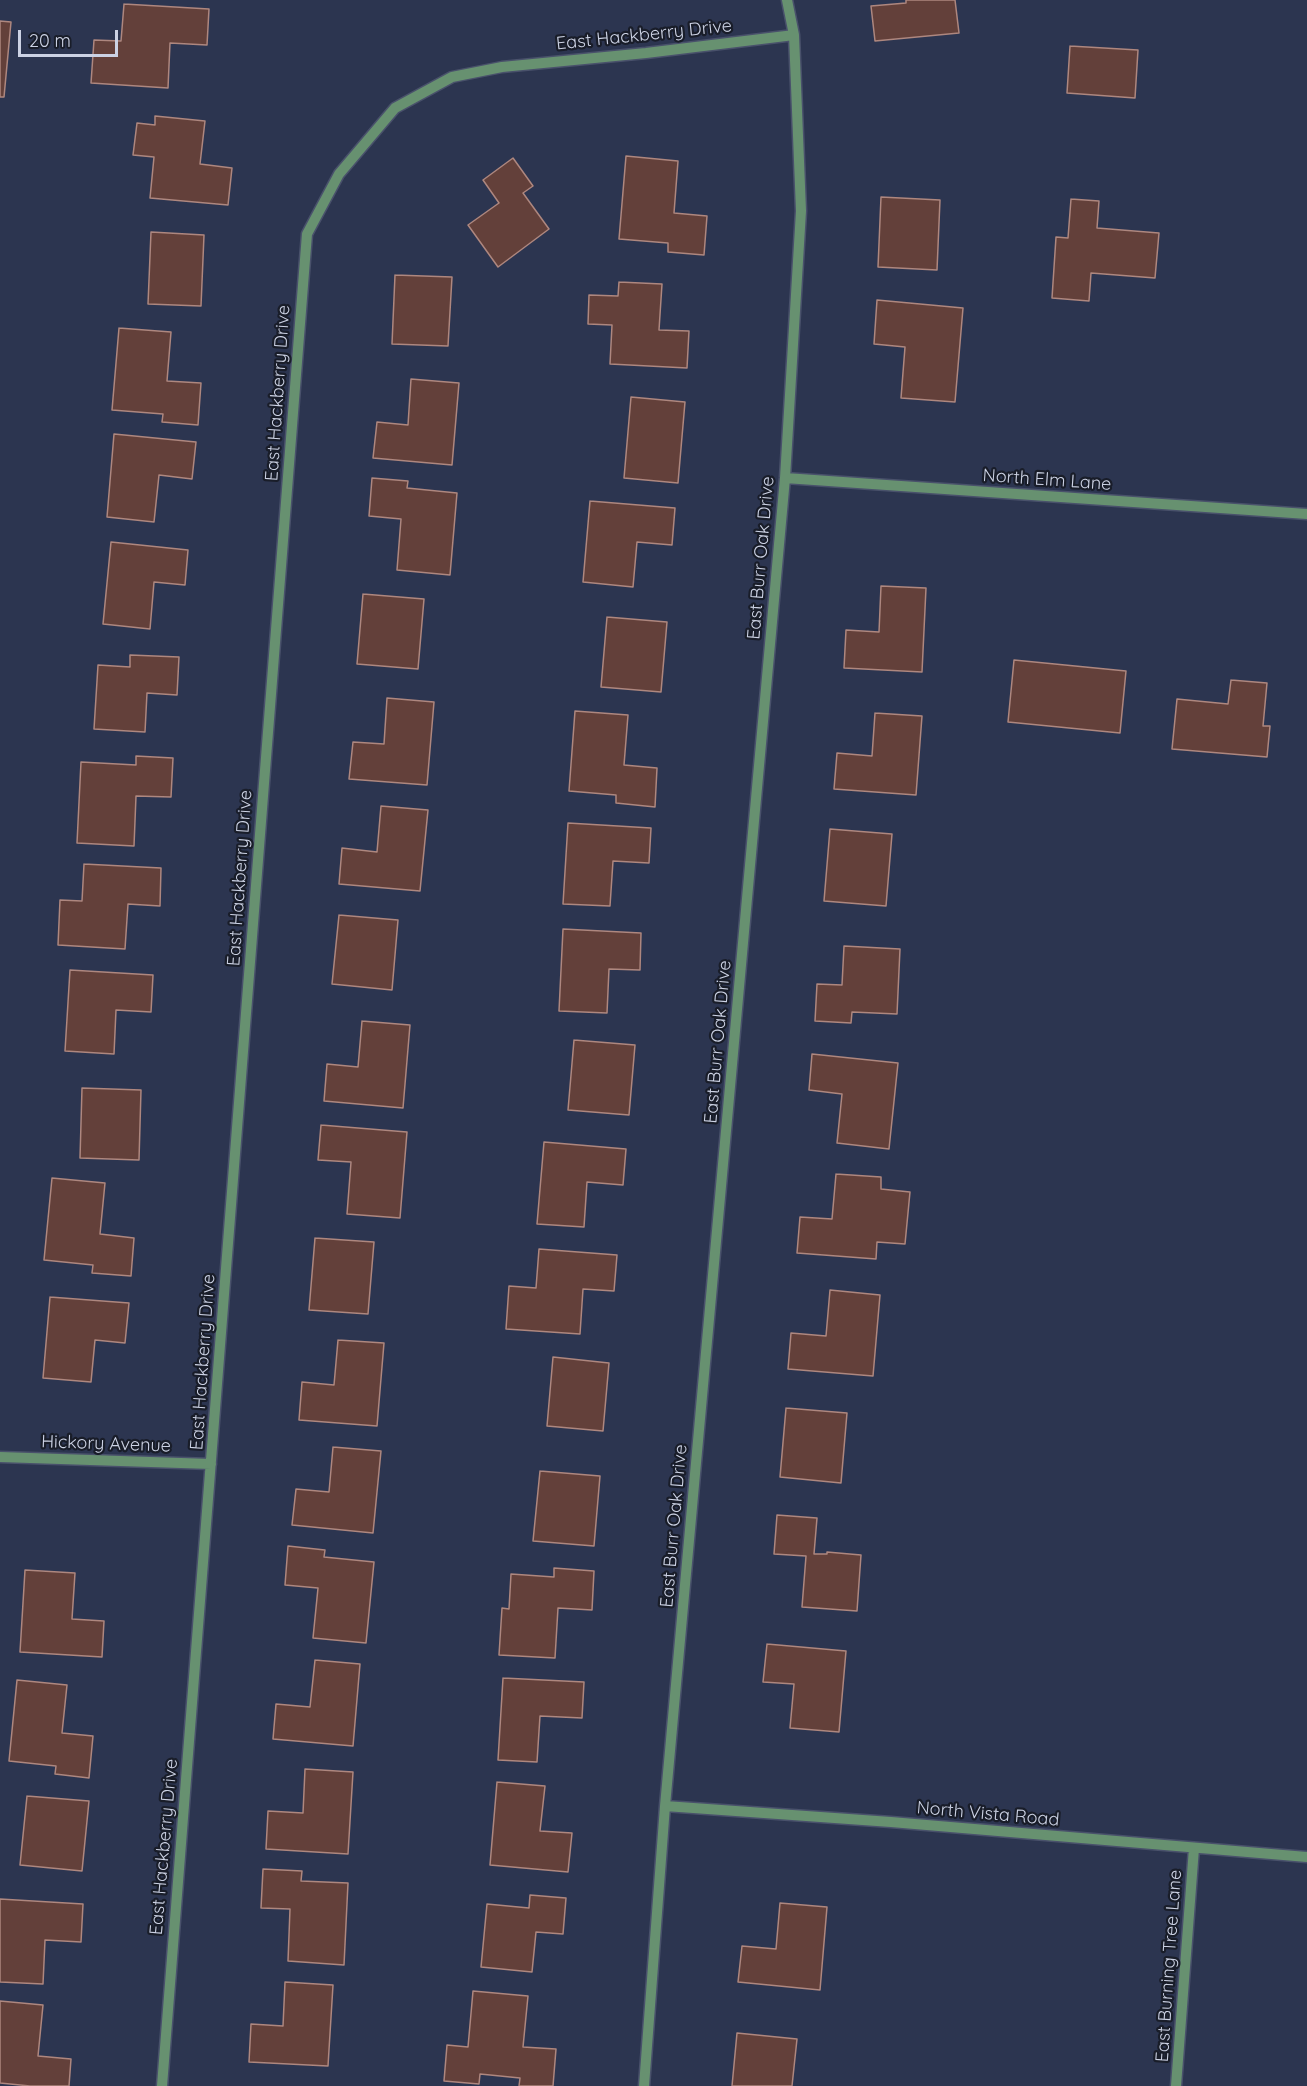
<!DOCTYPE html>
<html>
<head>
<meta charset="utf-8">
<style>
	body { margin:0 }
	#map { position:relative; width:1307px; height:2086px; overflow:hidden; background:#2c3550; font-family:Quicksand,sans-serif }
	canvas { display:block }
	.scale { position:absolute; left:18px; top:30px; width:100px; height:27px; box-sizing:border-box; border:3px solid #ccd2e4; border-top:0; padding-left:8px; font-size:18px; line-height:21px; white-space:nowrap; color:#ccd2e4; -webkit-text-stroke:4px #191d29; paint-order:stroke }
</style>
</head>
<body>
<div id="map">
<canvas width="1307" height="2086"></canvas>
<div class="scale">20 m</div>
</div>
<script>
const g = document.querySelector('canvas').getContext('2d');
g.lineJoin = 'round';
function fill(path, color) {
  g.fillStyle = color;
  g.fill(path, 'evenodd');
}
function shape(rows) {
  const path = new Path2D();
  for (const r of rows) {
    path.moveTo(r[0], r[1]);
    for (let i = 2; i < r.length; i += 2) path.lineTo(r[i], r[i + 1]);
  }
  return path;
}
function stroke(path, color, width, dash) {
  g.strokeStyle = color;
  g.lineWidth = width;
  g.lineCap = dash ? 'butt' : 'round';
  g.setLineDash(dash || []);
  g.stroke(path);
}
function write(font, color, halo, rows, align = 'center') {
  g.font = font + ' Quicksand,sans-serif';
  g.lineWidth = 4.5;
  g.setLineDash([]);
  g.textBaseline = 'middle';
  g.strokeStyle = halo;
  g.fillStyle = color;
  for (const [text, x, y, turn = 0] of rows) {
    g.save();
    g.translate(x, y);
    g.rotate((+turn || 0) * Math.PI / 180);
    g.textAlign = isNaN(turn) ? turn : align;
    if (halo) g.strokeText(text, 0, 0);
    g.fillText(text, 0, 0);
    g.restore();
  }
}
const building = shape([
	[906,0,955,0,959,33,875,41,871,6,906,3,906,0],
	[124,4,209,9,207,45,170,43,168,88,91,83,94,40,121,41,124,4],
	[0,21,11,22,4,97,0,97,0,21],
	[1070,46,1138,50,1135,98,1067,93,1070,46],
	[155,116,205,121,200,164,232,168,228,205,150,198,154,157,133,155,137,123,155,125,155,116],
	[626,156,678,161,674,213,707,216,704,255,668,252,668,243,619,239,626,156],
	[513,158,533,186,523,193,549,229,498,267,468,225,499,203,483,180,513,158],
	[881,197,940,200,937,270,878,267,881,197],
	[1071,199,1099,201,1097,228,1159,233,1155,278,1091,273,1089,301,1052,298,1056,237,1068,238,1071,199],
	[151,232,204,235,201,306,148,304,151,232],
	[395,275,452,277,448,346,392,344,395,275],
	[619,282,662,284,659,330,689,331,687,368,610,364,612,325,588,324,589,295,618,296,619,282],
	[877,300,963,308,955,402,901,398,905,347,874,344,877,300],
	[119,328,171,332,167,381,201,383,198,425,162,422,163,414,112,410,119,328],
	[411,379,459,383,452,465,373,458,377,422,408,425,411,379],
	[631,397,685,402,678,483,624,478,631,397],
	[114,434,196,442,192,479,159,475,154,522,107,517,114,434],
	[372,478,408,481,407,488,457,493,450,575,397,570,401,519,369,516,372,478],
	[590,501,675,508,672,545,637,542,633,587,583,582,590,501],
	[111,542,188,550,185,585,154,582,150,629,103,624,111,542],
	[881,586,926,588,922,672,844,668,846,630,879,632,881,586],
	[363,594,424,599,418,669,357,664,363,594],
	[607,617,667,622,661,692,601,687,607,617],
	[130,655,179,657,177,695,147,693,145,732,94,729,98,665,130,667,130,655],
	[1014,660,1126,671,1120,733,1008,722,1014,660],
	[1231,680,1267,683,1263,726,1270,726,1267,757,1172,749,1177,699,1228,704,1231,680],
	[387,698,434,702,427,785,349,779,353,742,384,744,387,698],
	[575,711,628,715,624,765,657,768,655,807,616,803,616,795,569,791,575,711],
	[875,713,922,716,916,795,834,789,837,753,872,756,875,713],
	[136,756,173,758,171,797,136,796,134,846,77,843,81,762,136,765,136,756],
	[381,806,428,810,420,891,339,884,342,848,377,852,381,806],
	[568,823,651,828,649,863,613,861,610,906,563,904,568,823],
	[830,829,892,834,886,906,824,901,830,829],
	[84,864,161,868,160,906,128,904,125,949,58,945,60,900,82,901,84,864],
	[339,915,398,920,392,990,332,984,339,915],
	[563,929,641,933,640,970,609,969,607,1013,559,1011,563,929],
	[844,946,900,949,897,1014,852,1012,851,1023,815,1021,817,984,842,985,844,946],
	[70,970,153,975,151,1012,116,1010,114,1054,65,1051,70,970],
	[362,1021,410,1025,403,1108,324,1101,327,1064,358,1067,362,1021],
	[574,1040,635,1045,629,1115,568,1110,574,1040],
	[812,1054,898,1063,889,1149,837,1143,842,1094,809,1090,812,1054],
	[82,1088,141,1090,139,1160,80,1158,82,1088],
	[321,1125,407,1132,400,1218,347,1214,351,1162,318,1160,321,1125],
	[544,1142,626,1149,623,1185,587,1182,584,1227,537,1224,544,1142],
	[836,1174,881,1177,881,1189,910,1192,905,1244,877,1242,876,1259,797,1253,800,1217,832,1219,836,1174],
	[52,1178,105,1183,100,1234,134,1238,131,1276,92,1273,93,1265,44,1260,52,1178],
	[315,1238,374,1242,368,1314,309,1310,315,1238],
	[539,1249,617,1255,614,1291,583,1289,580,1334,506,1329,509,1286,536,1288,539,1249],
	[830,1290,880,1295,873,1376,788,1369,791,1333,826,1336,830,1290],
	[50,1297,129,1303,125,1343,95,1340,91,1382,43,1378,50,1297],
	[338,1340,384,1343,377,1426,299,1420,302,1382,334,1385,338,1340],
	[553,1357,609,1363,603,1431,547,1426,553,1357],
	[786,1408,847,1413,841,1483,780,1477,786,1408],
	[333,1447,381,1451,373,1533,292,1525,296,1489,329,1492,333,1447],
	[540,1471,600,1476,594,1546,533,1541,540,1471],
	[777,1515,817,1518,814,1554,827,1554,827,1552,861,1555,857,1611,802,1607,806,1556,774,1554,777,1515],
	[288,1546,325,1550,324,1557,374,1562,366,1643,313,1638,318,1588,285,1585,288,1546],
	[554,1568,594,1571,592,1610,558,1608,555,1658,499,1655,502,1608,509,1609,511,1574,554,1577,554,1568],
	[25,1570,75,1573,72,1619,104,1621,102,1657,20,1652,25,1570],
	[767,1644,846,1651,839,1732,790,1728,794,1684,763,1682,767,1644],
	[315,1660,360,1664,353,1746,273,1739,276,1704,310,1707,315,1660],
	[503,1678,584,1682,582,1718,540,1716,537,1762,498,1760,503,1678],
	[17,1680,67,1685,62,1733,93,1736,89,1778,55,1774,56,1766,9,1761,17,1680],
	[305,1769,353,1772,348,1854,266,1849,268,1811,303,1813,305,1769],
	[497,1782,545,1786,540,1831,572,1833,568,1872,490,1865,497,1782],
	[27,1796,89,1801,82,1871,20,1865,27,1796],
	[263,1869,302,1871,301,1881,348,1883,344,1965,288,1961,290,1909,261,1908,263,1869],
	[530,1895,566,1898,563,1934,536,1932,532,1972,481,1967,487,1904,529,1908,530,1895],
	[0,1899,83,1904,81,1942,45,1940,43,1984,0,1982,0,1899],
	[780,1903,827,1907,820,1990,738,1982,742,1946,776,1949,780,1903],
	[285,1982,333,1985,328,2066,249,2062,251,2024,283,2026,285,1982],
	[473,1991,528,1996,523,2047,556,2049,553,2086,519,2086,520,2078,480,2074,479,2084,444,2081,447,2045,468,2047,473,1991],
	[0,2001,43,2005,38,2056,71,2059,69,2086,30,2086,0,2083,0,2001],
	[737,2033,797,2039,792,2086,732,2086,737,2033]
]);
const minor = shape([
	[785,478,1307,514],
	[0,1457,211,1464],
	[665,1806,891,1822,1307,1857],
	[162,2086,307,234,339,174,395,108,452,77,502,67,646,53,794,35],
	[644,2086,665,1806,785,478,801,211,794,35,787,0],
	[1176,2086,1194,1848]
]);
const streetNames = [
	["East Hackberry Drive",644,35,-6],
	["East Hackberry Drive",278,393,-86],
	["North Elm Lane",1047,480,4],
	["East Burr Oak Drive",761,558,-85],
	["East Hackberry Drive",240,878,-86],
	["East Burr Oak Drive",718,1042,-85],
	["East Hackberry Drive",203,1362,-86],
	["Hickory Avenue",106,1444,2],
	["East Burr Oak Drive",674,1526,-85],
	["North Vista Road",988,1814,5],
	["East Hackberry Drive",164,1847,-85],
	["East Burning Tree Lane",1169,1966,-86]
];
fill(building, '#63403a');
stroke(building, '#ae877f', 1.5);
stroke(minor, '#49516b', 13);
stroke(minor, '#679170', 10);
write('18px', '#ccd2e4', '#191d29', streetNames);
</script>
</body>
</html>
